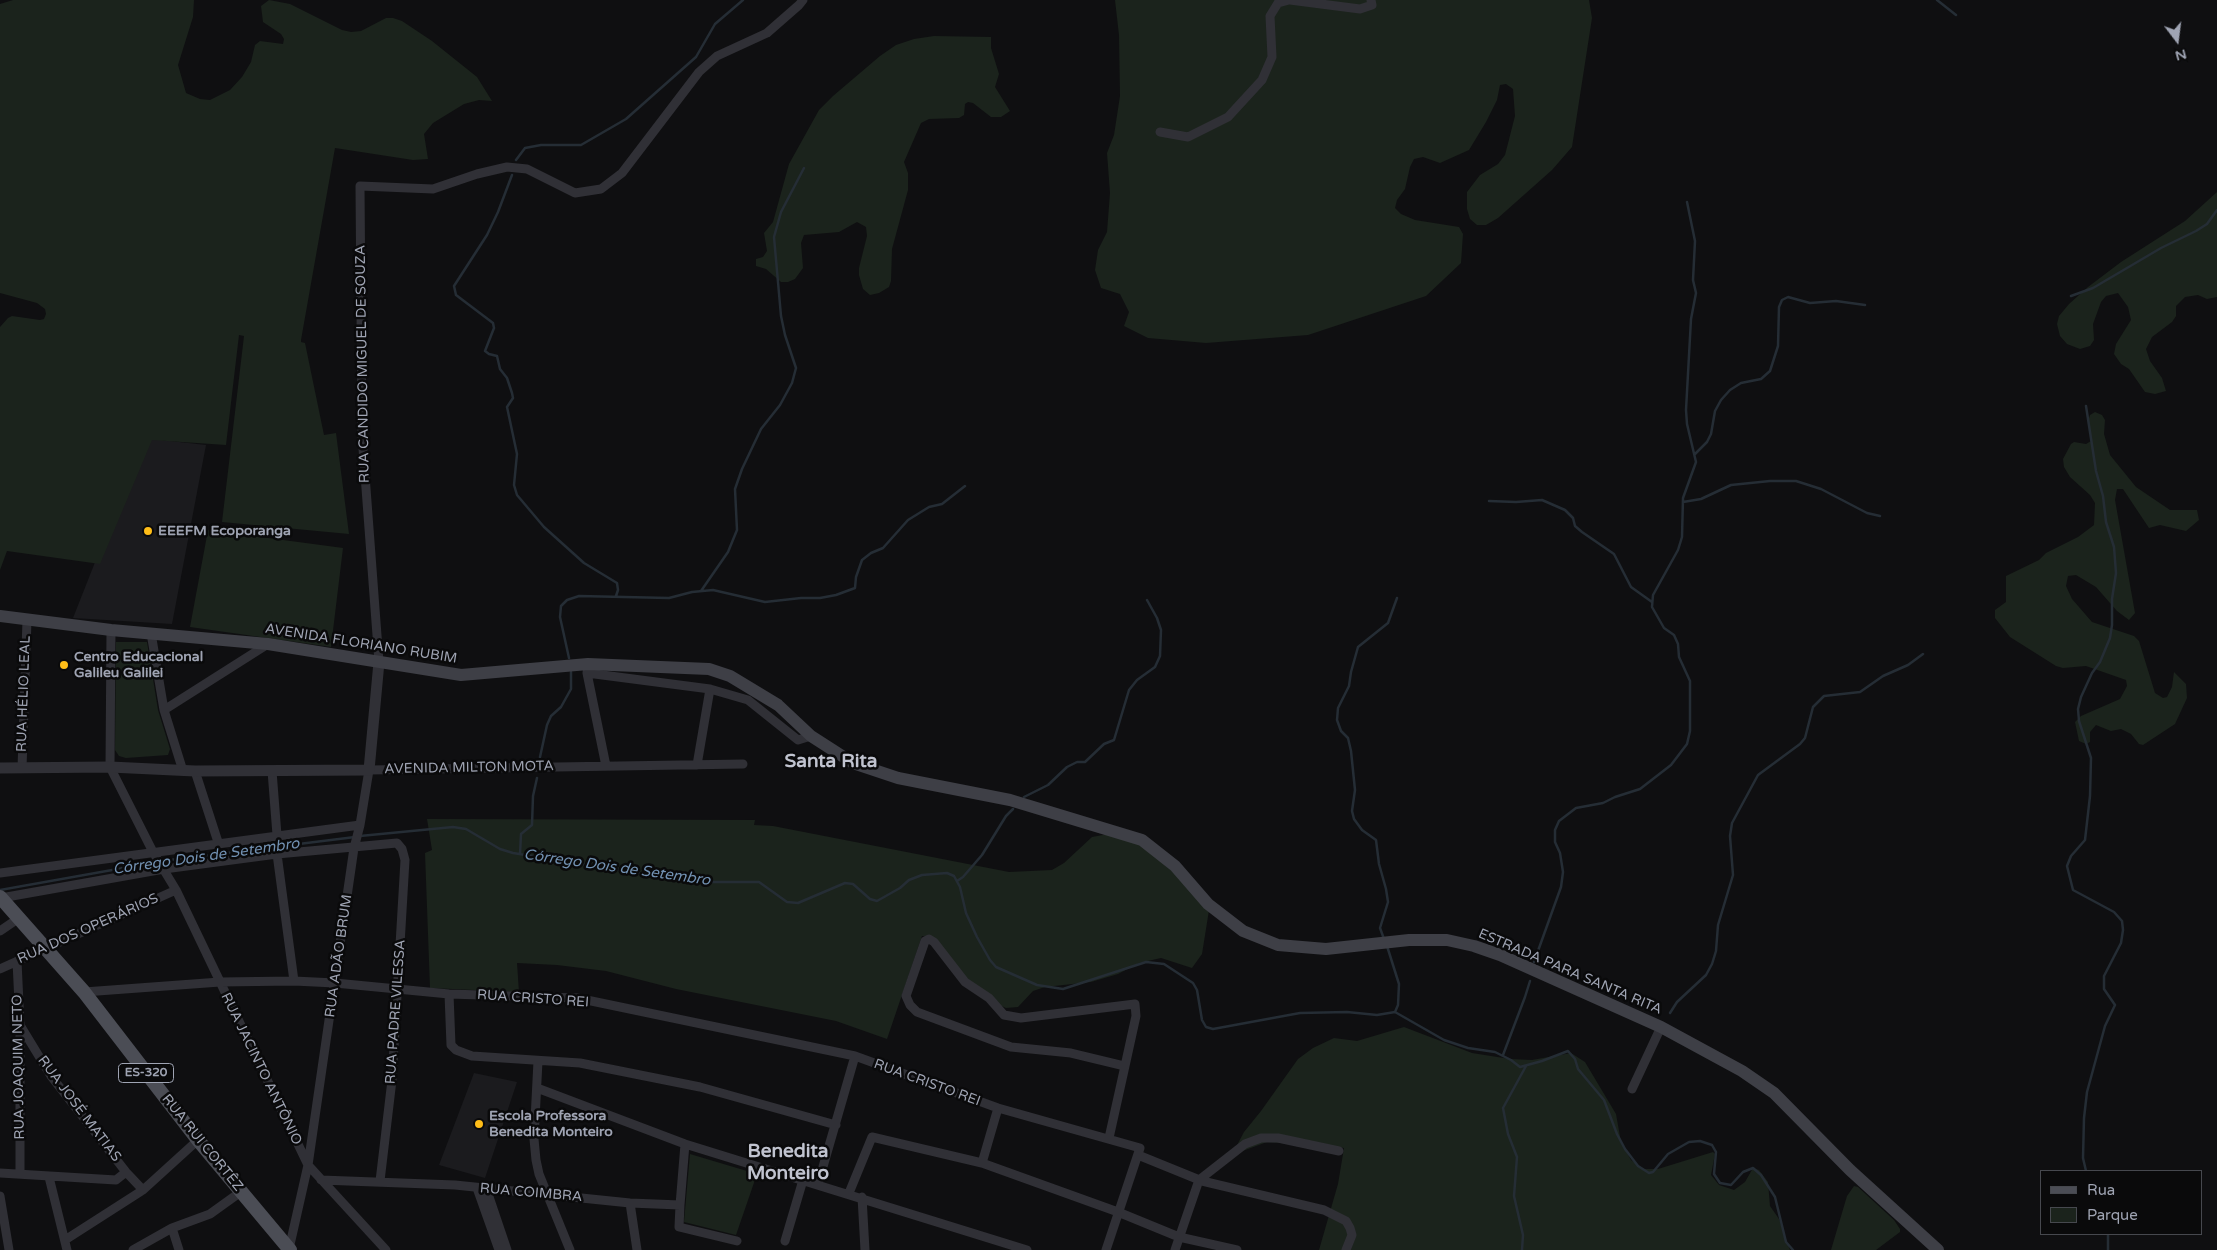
<!DOCTYPE html>
<html>
<head>
<meta charset="utf-8">
<style>
	body { margin:0 }
	#map { position:relative; width:2217px; height:1250px; overflow:hidden; background:#0f0f11; font-family:"Varela Round",sans-serif }
	canvas { display:block }
	.legend { position:absolute; left:2040px; top:1170px; width:162px; height:65px; box-sizing:border-box; background:#0a0a0b; border:1px solid #46484e; margin:0; padding:6px 9px; list-style:none; font-size:15px; color:#9fa4b3 }
	.legend li { display:flex; align-items:center; gap:10px; height:25px }
	.legend b { width:25px; border:1px solid #46484e }
	.north { position:absolute; left:2152px; top:15px; width:50px; height:50px; -webkit-text-stroke:4px #0a0a0b; paint-order:stroke; rotate:165deg; font-size:14px; font-weight:700; line-height:20px; text-align:center; color:#9fa4b3 }
	.north::after { content:''; display:block; margin:auto; width:18px; height:22px; background:#9fa4b3; clip-path:polygon(50% 0,100% 100%,50% 72%,0 100%) }
</style>
</head>
<body>
<div id="map">
<canvas width="2217" height="1250"></canvas>
<ul class="legend">
<li><b style="height:6px;background:#4b4d55"></b>Rua</li>
<li><b style="height:14px;background:#1b231c"></b>Parque</li>
</ul>
<div class="north">N</div>
</div>
<script>
const g = document.querySelector('canvas').getContext('2d');
g.lineJoin = 'round';
function fill(path, color) {
  g.fillStyle = color;
  g.fill(path, 'evenodd');
}
function shape(rows) {
  const path = new Path2D();
  for (const r of rows) {
    path.moveTo(r[0], r[1]);
    for (let i = 2; i < r.length; i += 2) path.lineTo(r[i], r[i + 1]);
  }
  return path;
}
function stroke(path, color, width, dash) {
  g.strokeStyle = color;
  g.lineWidth = width;
  g.lineCap = dash ? 'butt' : 'round';
  g.setLineDash(dash || []);
  g.stroke(path);
}
function write(font, color, halo, rows, align = 'center') {
  g.font = font + ' "Varela Round",sans-serif';
  g.lineWidth = 5;
  g.setLineDash([]);
  g.textBaseline = 'middle';
  g.strokeStyle = halo;
  g.fillStyle = color;
  for (const [text, x, y, turn = 0] of rows) {
    g.save();
    g.translate(x, y);
    g.rotate((+turn || 0) * Math.PI / 180);
    g.textAlign = isNaN(turn) ? turn : align;
    if (halo) g.strokeText(text, 0, 0);
    g.fillText(text, 0, 0);
    g.restore();
  }
}
const built = shape([
	[144,438,206,445,172,624,73,618],
	[474,1073,517,1082,485,1178,439,1165]
]);
const green = shape([
	[13,0,194,0,193,17,178,65,186,93,200,99,210,100,230,90,242,77,251,62,255,45,260,41,283,44,284,39,281,34,263,22,261,6,269,0,290,4,342,30,351,32,361,31,386,18,393,18,402,21,432,41,477,77,492,101,479,100,464,104,433,123,424,134,428,159,413,160,335,148,301,340,301,342,305,343,324,435,336,433,349,534,222,522,244,336,239,335,226,445,152,440,100,564,7,551,0,570,0,327,8,318,12,316,40,320,44,319,46,314,45,309,37,303,0,293,0,4],
	[1115,0,1589,0,1592,18,1572,147,1552,170,1498,218,1486,225,1477,225,1470,219,1467,209,1467,192,1480,175,1498,164,1505,155,1515,116,1513,89,1506,84,1500,85,1497,100,1486,122,1469,150,1440,163,1423,157,1414,159,1410,167,1405,189,1397,200,1395,208,1401,214,1415,220,1459,227,1463,234,1461,263,1426,296,1308,335,1206,343,1148,338,1124,326,1129,312,1120,294,1101,288,1095,270,1098,250,1107,232,1110,193,1107,153,1114,135,1120,96,1119,35],
	[934,36,991,37,991,48,999,74,995,87,1010,111,1001,117,991,117,973,103,968,102,965,104,964,115,959,118,929,119,921,123,904,162,908,173,908,190,892,249,891,281,889,287,879,293,870,295,863,289,859,275,859,268,867,236,866,227,857,222,839,232,804,235,801,243,803,268,795,279,788,282,781,282,766,269,756,266,756,259,763,257,767,251,764,233,773,222,789,164,819,110,833,96,880,56,896,45,914,39],
	[2217,192,2217,297,2207,299,2198,295,2185,297,2176,306,2176,316,2172,322,2152,337,2146,349,2150,361,2162,378,2166,391,2155,394,2145,392,2129,369,2121,364,2114,354,2116,344,2131,320,2128,307,2118,293,2106,296,2101,302,2093,324,2094,340,2090,346,2080,349,2067,344,2060,336,2057,324,2059,316,2069,304,2088,287,2121,262,2185,221],
	[2095,412,2102,415,2105,420,2104,434,2110,455,2136,487,2170,510,2197,510,2199,520,2186,531,2160,525,2149,528,2123,489,2117,489,2115,500,2135,613,2129,620,2117,611,2096,587,2076,575,2068,576,2066,586,2072,599,2092,622,2134,636,2139,641,2155,693,2163,698,2167,697,2172,687,2174,672,2186,684,2187,698,2175,724,2143,745,2139,744,2131,734,2121,729,2111,731,2096,725,2090,732,2090,742,2086,744,2079,741,2075,722,2081,716,2120,699,2127,686,2126,680,2086,666,2063,668,2056,666,2010,637,1995,618,1995,610,2006,602,2006,576,2039,560,2046,553,2078,537,2094,525,2095,503,2090,495,2070,477,2064,467,2063,459,2071,444,2074,442,2086,444,2091,441,2088,421,2090,415],
	[208,530,343,548,331,647,190,627],
	[116,642,147,642,158,710,170,749,168,755,126,758,119,756,115,750],
	[427,819,755,820,754,825,773,826,1009,872,1052,870,1064,863,1092,837,1108,834,1140,843,1210,904,1202,954,1192,968,1161,958,1139,963,1118,974,1091,982,1045,987,1033,991,1018,1007,1006,1008,993,1002,962,977,931,937,922,936,887,1039,836,1021,676,989,606,971,557,965,517,963,519,992,430,988,425,853,432,850],
	[1404,1027,1472,1053,1510,1059,1532,1060,1571,1053,1585,1062,1616,1114,1621,1142,1631,1160,1644,1169,1658,1169,1713,1152,1715,1154,1711,1175,1719,1185,1734,1190,1745,1182,1753,1168,1759,1170,1768,1182,1770,1206,1779,1219,1790,1250,1319,1250,1338,1184,1344,1148,1267,1142,1237,1153,1235,1149,1244,1132,1261,1111,1298,1059,1313,1048,1334,1038,1357,1041],
	[690,1154,757,1174,736,1235,684,1222],
	[1854,1186,1858,1187,1894,1220,1900,1229,1900,1232,1876,1250,1831,1250,1847,1196]
]);
const stream = shape([
	[1937,0,1956,15],
	[516,160,525,148,541,145,581,145,626,119,696,57,715,24,743,0],
	[512,175,498,212,487,235,454,286,456,295,493,323,494,328,485,351,489,354,497,356,500,369,507,378,512,393,513,398,507,407,517,454,514,485,517,495,544,527,584,563,617,583,618,590,616,596],
	[2071,296,2093,288,2161,248,2196,231,2207,224,2217,210],
	[2086,406,2096,471,2103,496,2106,522,2114,547,2116,573,2112,599,2112,625,2110,638,2100,662,2092,673,2081,697,2078,709,2079,721,2091,758,2090,796,2085,840,2071,856,2067,866,2073,890,2114,912,2122,921,2123,930,2121,943,2104,976,2104,989,2115,1005,2105,1026,2087,1092,2084,1118,2083,1158,2086,1171],
	[1695,454,1707,442,1711,434,1715,411,1721,400,1730,390,1741,383,1761,379,1770,371,1778,346,1779,307,1782,300,1788,297,1810,303,1836,301,1865,305],
	[1489,501,1516,502,1542,500,1565,510,1573,518,1575,526,1582,532,1614,554,1631,587,1652,602],
	[1683,502,1701,499,1731,485,1770,481,1796,481,1821,489,1867,513,1880,516],
	[701,591,728,552,737,530,735,489,742,469,761,429,780,405,792,383,796,368,785,335,781,316,774,237,781,212,804,168],
	[569,658,560,617,561,606,567,600,579,596,669,598,692,592,713,590,765,602,801,598,820,598,836,595,855,588,856,577,862,560,871,553,883,548,908,520,929,507,942,504,965,486],
	[540,757,547,725,551,716,561,707,571,689,571,672],
	[1024,797,1048,785,1067,767,1077,762,1085,762,1104,744,1114,740,1129,690,1137,680,1155,667,1160,656,1161,630,1157,618,1147,600],
	[360,836,453,827,466,829,500,849,513,853,671,878,711,882,759,882,787,902,798,903,845,883,853,884,870,899,877,901,900,888,909,880,922,875,947,873,954,876,960,887,966,913,977,937,990,960,996,967,1037,985,1063,989,1146,962,1164,964,1193,983,1197,990,1202,1020,1206,1027,1213,1029,1300,1013,1347,1012,1377,1015,1395,1012,1444,1040,1468,1048,1495,1052,1511,1060,1520,1067,1542,1061,1568,1051,1575,1059,1578,1069,1604,1100,1617,1134,1625,1149,1638,1166,1649,1173,1653,1172,1668,1154,1689,1142,1700,1141,1712,1145,1716,1152,1714,1174,1720,1183,1731,1185,1743,1172,1753,1168,1761,1175,1775,1197,1786,1242,1793,1250],
	[520,854,521,834,532,825,533,796,537,778],
	[162,861,355,837],
	[957,881,963,877,982,855,1006,816,1013,809],
	[0,890,157,862],
	[1384,939,1380,928,1388,902,1386,889,1379,864,1376,840,1362,830,1354,819,1352,811,1355,790,1351,751,1348,738,1341,731,1337,720,1338,708,1349,686,1351,672,1358,647,1388,623,1397,598],
	[1387,946,1399,984,1398,1005,1395,1012],
	[1534,962,1561,887,1563,872,1560,853,1555,842,1555,830,1559,821,1576,808,1603,803,1615,797,1640,789,1671,765,1687,744,1690,731,1690,681,1679,657,1678,644,1674,635,1664,628,1652,607,1653,595,1678,550,1682,537,1683,498,1696,462,1687,424,1686,410,1691,319,1696,293,1693,280,1695,241,1687,202],
	[1670,1013,1677,1002,1706,975,1712,964,1716,951,1718,925,1733,875,1730,836,1732,823,1758,775,1800,744,1805,738,1813,707,1824,696,1860,692,1883,676,1908,665,1923,654],
	[1503,1055,1525,997,1530,981],
	[1522,1250,1523,1235,1514,1196,1517,1157,1508,1134,1503,1108,1526,1066],
	[2108,1250,2108,1234]
]);
const minor = shape([
	[1290,0,1360,9,1372,5,1371,0],
	[1160,132,1188,137,1228,117,1262,80,1272,57,1270,16,1278,3,1289,0],
	[111,630,110,767,153,852,176,890,308,1165,386,1250],
	[151,633,164,710,183,771],
	[379,662,362,435,360,186,433,189,477,174,507,167,527,169,575,193,601,189,622,173,699,72,717,56,767,33,799,5,803,0],
	[588,664,587,673,710,689,748,700,798,740,811,736],
	[587,673,606,766],
	[164,710,268,644],
	[697,765,710,689],
	[22,768,27,620],
	[195,771,218,842],
	[272,771,277,835],
	[277,854,294,981],
	[0,873,360,825],
	[1,898,164,869,277,854,397,843,402,849,405,860,392,1080,380,1181],
	[0,931,19,918],
	[17,961,20,1025,20,1174],
	[0,969,176,890],
	[84,992,220,982,294,981,335,983,449,994,577,998,855,1056,998,1108,1140,1148,1106,1250],
	[449,994,451,1045,456,1050,472,1056,580,1063,700,1087,836,1125],
	[20,1025,51,1076,126,1172,143,1190],
	[538,1061,534,1139,536,1160,539,1174,570,1250],
	[537,1088,685,1144,1027,1250],
	[1632,1089,1661,1027],
	[1109,1138,1125,1066,1136,1016,1135,1004,1021,1018,1004,1015,989,998,965,982,934,942,929,939,925,941,906,996,910,1005,917,1012,1011,1047,1071,1053,1125,1066],
	[1138,1155,1202,1181,1324,1210,1346,1221,1350,1228,1352,1235,1346,1250],
	[982,1163,998,1108],
	[0,1173,116,1180,126,1172],
	[49,1177,67,1250],
	[321,1180,455,1185,630,1203,680,1205,685,1144],
	[818,1184,855,1056],
	[477,1188,499,1250],
	[486,1188,507,1250],
	[849,1193,872,1137,982,1163,1118,1212,1179,1237,1237,1250],
	[0,1196,9,1250],
	[862,1197,865,1250],
	[630,1203,637,1250],
	[680,1205,679,1227,737,1241],
	[172,1228,179,1250],
	[65,1240,143,1190,198,1140],
	[785,1241,803,1180],
	[289,1249,308,1165,354,848,360,825,369,770,743,764],
	[133,1250,172,1228,210,1214,242,1191],
	[1175,1250,1199,1180,1245,1144,1261,1138,1278,1138,1339,1151]
]);
const tertiary = shape([
	[0,768,110,767,195,771,369,770,379,662]
]);
const secondary = shape([
	[0,616,111,630,268,644,461,675,588,664,709,669,730,676,778,705,811,736,853,763,898,778,1010,800,1142,840,1175,866,1208,904,1243,931,1278,945,1326,949,1409,940,1447,940,1474,946,1500,955,1661,1027,1742,1071,1774,1093,1850,1170,1938,1250]
]);
const primary = shape([
	[0,897,84,992,198,1140,290,1250]
]);
const markers = [
	[148,531,5,"#ffbd18"],
	[64,665,5,"#ffbd18"],
	[479,1124,5,"#ffbd18"]
];
const shields = [
	[146,1073,55]
];
const shieldNames = [
	["ES-320",146,1073]
];
const streetNames = [
	["RUA CANDIDO MIGUEL DE SOUZA",363,364,-91],
	["AVENIDA FLORIANO RUBIM",361,644,9],
	["RUA HÉLIO LEAL",24,694,-88],
	["AVENIDA MILTON MOTA",469,768,-1],
	["RUA DOS OPERÁRIOS",88,929,-24],
	["RUA ADÃO BRUM",339,956,-82],
	["ESTRADA PARA SANTA RITA",1570,972,23],
	["RUA CRISTO REI",533,999,4],
	["RUA PADRE VILESSA",396,1012,-86],
	["RUA JOAQUIM NETO",19,1067,-91],
	["RUA JACINTO ANTÔNIO",261,1069,64],
	["RUA CRISTO REI",927,1083,20],
	["RUA JOSÉ MATIAS",79,1109,53],
	["RUA RUI CORTÊZ",202,1143,51],
	["RUA COIMBRA",531,1193,5]
];
const poiNames = [
	["EEEFM Ecoporanga",158,531],
	["Centro Educacional",74,657],
	["Galileu Galilei",74,673],
	["Escola Professora",489,1116],
	["Benedita Monteiro",489,1132]
];
const waterNames = [
	["Córrego Dois de Setembro",206,857,-8],
	["Córrego Dois de Setembro",617,868,8]
];
const districtNames = [
	["Santa Rita",831,762],
	["Benedita",788,1152],
	["Monteiro",788,1174]
];
fill(built, '#1b1b1e');
fill(green, '#1b231c');
stroke(stream, '#252d35', 2.5);
stroke(minor, '#303036', 9);
stroke(tertiary, '#303036', 11);
stroke(secondary, '#3e3f46', 12);
stroke(primary, '#4b4d55', 14);
for (const [x, y, r, color] of markers) {
  const dot = new Path2D();
  dot.arc(x, y, r, 0, 2 * Math.PI);
  g.fillStyle = color;
  g.fill(dot);
  stroke(dot, '#0a0a0b', 2);
}
for (const [x, y, w] of shields) {
  const box = new Path2D();
  box.roundRect(x - w / 2, y - 9.5, w, 19, 4);
  g.fillStyle = '#0a0a0b';
  g.fill(box);
  stroke(box, '#9fa4b3', 1);
}
write('bold 12px', '#9fa4b3', null, shieldNames);
write('14px', '#9fa4b3', '#0a0a0b', streetNames);
write('bold 14px', '#9fa4b3', '#0a0a0b', poiNames, 'left');
write('italic 15px', '#7291b2', '#0a0a0b', waterNames);
write('bold 19px', '#c0c3cf', '#0a0a0b', districtNames);
</script>
</body>
</html>
